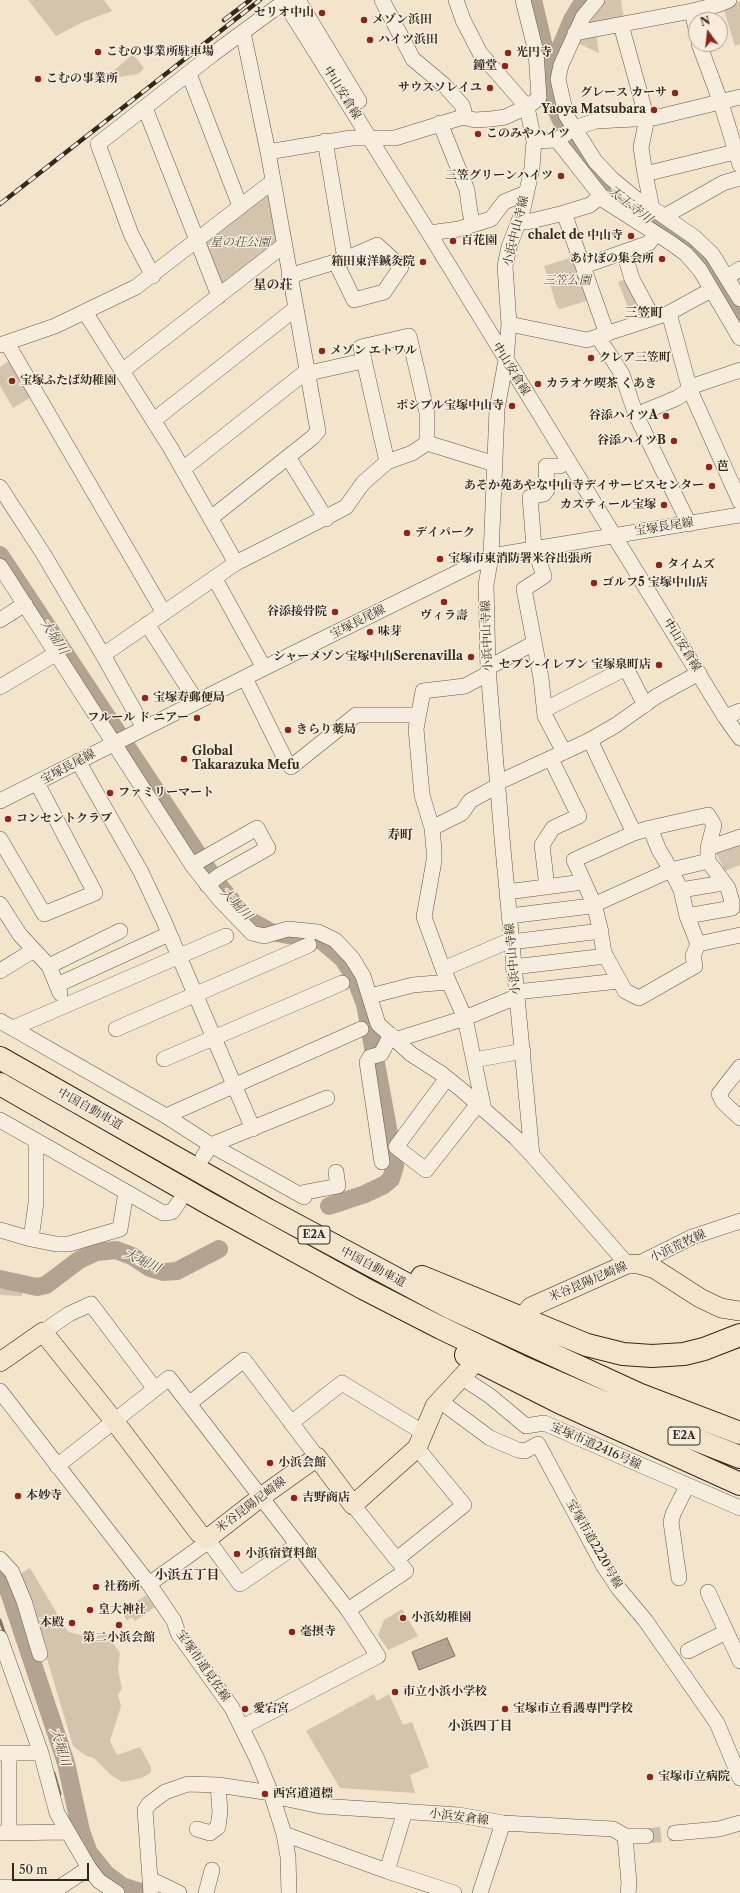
<!DOCTYPE html>
<html>
<head>
<meta charset="utf-8">
<style>
	body { margin:0 }
	#map { position:relative; width:740px; height:1893px; overflow:hidden; background:#f3e4cc; font-family:"Libre Caslon Text",serif }
	canvas { display:block }
	.north { position:absolute; left:688px; top:12px; width:40px; height:40px; box-sizing:border-box; background:#f7edde; border:1px solid #a99e90; border-radius:50%; rotate:345deg; font-size:11px; font-weight:700; line-height:16px; text-align:center; color:#34281b }
	.north::after { content:''; display:block; margin:auto; width:14px; height:18px; background:#8f2418; clip-path:polygon(50% 0,100% 100%,50% 72%,0 100%) }
	.scale { position:absolute; left:12px; top:1863px; width:77px; height:18px; box-sizing:border-box; border:2px solid #34281b; border-top:0; padding-left:5px; font-size:12px; line-height:14px; white-space:nowrap; color:#34281b; -webkit-text-stroke:3px #f7edde; paint-order:stroke }
</style>
</head>
<body>
<div id="map">
<canvas width="740" height="1893"></canvas>
<div class="north">N</div>
<div class="scale">50 m</div>
</div>
<script>
const g = document.querySelector('canvas').getContext('2d');
g.lineJoin = 'round';
function fill(path, color) {
  g.fillStyle = color;
  g.fill(path, 'evenodd');
}
function shape(rows) {
  const path = new Path2D();
  for (const r of rows) {
    path.moveTo(r[0], r[1]);
    for (let i = 2; i < r.length; i += 2) path.lineTo(r[i], r[i + 1]);
  }
  return path;
}
function stroke(path, color, width, dash) {
  g.strokeStyle = color;
  g.lineWidth = width;
  g.lineCap = dash ? 'butt' : 'round';
  g.setLineDash(dash || []);
  g.stroke(path);
}
function write(font, color, halo, rows, align = 'center') {
  g.font = font + ' "Libre Caslon Text","Noto Serif JP",serif';
  g.lineWidth = 3;
  g.setLineDash([]);
  g.textBaseline = 'middle';
  g.strokeStyle = halo;
  g.fillStyle = color;
  for (const [text, x, y, turn = 0] of rows) {
    g.save();
    g.translate(x, y);
    g.rotate((+turn || 0) * Math.PI / 180);
    g.textAlign = isNaN(turn) ? turn : align;
    if (halo) g.strokeText(text, 0, 0);
    g.fillText(text, 0, 0);
    g.restore();
  }
}
const green = shape([
	[28,0,104,0,112,11,83,22,56,36],
	[605,0,621,0,624,19,591,25,590,15],
	[740,1,740,44,735,46,723,7],
	[596,34,599,53,577,43,580,39],
	[133,54,144,68,138,74,103,80],
	[269,191,278,245,221,288,203,241],
	[573,257,589,297,586,301,560,309,557,307,544,266],
	[629,278,640,302,628,307,618,282],
	[9,361,31,397,13,408,0,386,0,367],
	[740,844,740,865,725,871,716,853],
	[0,1275,22,1276,22,1296,0,1295],
	[30,1568,68,1632,93,1638,106,1633,120,1653,118,1669,122,1688,118,1695,121,1706,110,1741,117,1755,140,1747,151,1767,151,1771,149,1774,141,1778,122,1782,111,1775,94,1758,86,1756,73,1746,38,1628,8,1581],
	[146,1595,155,1607,135,1621,132,1617,127,1620,121,1612],
	[402,1609,418,1636,388,1650,378,1635,384,1620],
	[374,1694,377,1701,389,1694,403,1725,412,1722,429,1767,410,1775,415,1793,340,1788,306,1731]
]);
const water = shape([
	[447,1638,455,1656,419,1670,412,1652,447,1638]
]);
const stream = shape([
	[0,1620,5,1635],
	[54,1773,60,1794],
	[68,1818,81,1831]
]);
const river = shape([
	[533,0,550,72,551,99,571,142,612,194,689,247,706,261,740,318],
	[550,72,572,20,584,0],
	[0,555,217,883,246,918,271,932,322,941,343,959,355,978,365,1004,395,1166,391,1179,384,1185,365,1194,329,1206],
	[0,1279,37,1287,46,1285,79,1260,96,1252,116,1250,132,1256,150,1268,163,1272,177,1271,219,1249],
	[0,1576,9,1592,66,1763,81,1831,89,1853,106,1874,122,1886,144,1893]
]);
const minorTunnel = shape([
	[646,1836,675,1833]
]);
const minor = shape([
	[283,0,429,233,725,717,740,738],
	[298,0,359,101],
	[382,0,413,59,444,85,462,105,464,111,463,117],
	[456,0,463,20,480,53,527,107,534,141,532,168,522,213,509,247,505,266,509,324,506,360,497,409,491,556,486,585,488,668,502,838,532,1155,627,1264],
	[597,0,583,17,561,65,558,79,566,115,595,161,612,179,635,198,652,208,694,237,712,254,740,299],
	[692,11,696,29],
	[621,25,647,119,641,147,645,174],
	[575,33,692,11,717,5,729,0],
	[699,44,721,103,740,165],
	[189,74,240,206],
	[145,108,219,296],
	[440,123,467,190,470,212,473,224],
	[557,140,605,201,671,243,686,254,700,270,740,338],
	[534,141,557,140,574,128,596,121,654,118,740,97],
	[268,152,351,138,395,138,463,117,475,120,491,119,505,117,527,107,539,98,536,52,523,0],
	[652,208,645,174,735,152],
	[564,213,607,334],
	[665,216,723,183,740,178],
	[520,220,527,222,564,213,590,205,601,196],
	[429,233,459,229,491,219,504,202,526,193],
	[624,252,632,279,653,318],
	[336,263,354,300,384,292,401,267,377,245,345,259],
	[584,266,649,243,655,234],
	[153,276,131,234,98,144,213,54,277,7],
	[289,276,345,259,325,141],
	[727,277,740,269],
	[85,312,170,447,236,563],
	[669,313,690,390,740,502],
	[509,324,587,340,669,313,711,290],
	[598,337,622,374,636,415,689,524],
	[7,343,164,613],
	[0,345,55,326,136,287,272,182],
	[122,371,284,245],
	[309,373,363,361],
	[636,415,677,398,696,385,740,370],
	[154,420,295,309],
	[288,457,326,519],
	[387,462,361,347,409,336,427,413,427,443],
	[183,469,308,370],
	[0,487,44,555,103,655,144,728],
	[211,518,313,437,318,431,268,152,243,32],
	[0,566,192,865,220,900,252,933,264,936,288,929,318,932,335,940,352,958,363,976,378,1024,411,1054,442,1074,463,1091,516,1138,532,1155],
	[215,579,264,668],
	[0,620,25,604],
	[147,624,197,702],
	[103,655,236,563,346,507,363,483,387,462,412,453,427,443,495,464],
	[488,665,495,664,534,643],
	[245,678,286,761,291,767,356,715,417,715],
	[0,687,57,653],
	[544,710,626,668,645,705],
	[725,717,740,711],
	[590,740,634,833,574,860,594,904,600,928,604,953,625,991,639,998,695,966,693,956,698,944,687,916,681,890],
	[564,752,545,716,541,678,524,589,544,576,534,547,530,497,544,494,547,490,546,466,560,466,567,461],
	[78,761,141,872,163,919,253,1129],
	[497,783,590,740,616,725,657,696,699,673],
	[0,801,264,668,491,556,740,515],
	[432,828,462,813,470,801,497,786],
	[634,833,650,828,708,815,714,825,708,848,708,861,728,888,732,902,732,908,687,916],
	[0,839,44,914,95,893,37,783],
	[708,848,740,837],
	[708,861,671,870,681,890,723,883],
	[192,865,257,828,268,848,220,875,207,885],
	[547,887,542,845,553,828,579,816,551,759],
	[507,892,583,882],
	[0,904,20,935,49,966,60,993],
	[509,916,591,906,671,870,659,850,650,828],
	[511,942,601,931],
	[698,944,740,935],
	[49,966,120,931],
	[513,967,606,956],
	[443,969,511,940],
	[0,971,34,950],
	[57,985,169,934],
	[516,992,619,981],
	[370,996,413,985,448,982],
	[0,1021,166,1116,211,1145,304,1197,306,1192,338,1186,336,1172],
	[13,1028,226,936],
	[116,1029,309,945],
	[395,1040,465,1018,516,997],
	[164,1059,342,983],
	[474,1060,523,1051],
	[740,1067,719,1094,723,1102,740,1118],
	[447,1078,396,1147,426,1170,478,1104],
	[484,1110,465,1018,443,969,424,917,434,861,434,850,432,828,422,795,416,729,423,691,465,686,489,673],
	[166,1116,361,1029],
	[0,1120,163,1213,172,1212,179,1202],
	[203,1157,211,1145,327,1098],
	[382,1162,367,1062,370,1057,381,1054,391,1035],
	[0,1230,31,1239,36,1203,36,1141],
	[31,1239,56,1244,69,1244,120,1229,126,1192],
	[638,1264,692,1237,740,1221],
	[43,1332,69,1314,91,1304,155,1389],
	[461,1377,490,1396,526,1426,544,1423,740,1508],
	[0,1391,149,1584,174,1621,178,1633,232,1708,257,1759,271,1793,284,1834,288,1857,289,1893],
	[440,1401,490,1438,518,1450,525,1451,538,1444,603,1565,619,1589,645,1620,717,1723,740,1778],
	[190,1403,244,1360,317,1457],
	[291,1423,342,1383,424,1433],
	[57,1466,169,1378,348,1610,378,1656,242,1727],
	[0,1559,12,1572,24,1601,40,1654],
	[397,1559,464,1505,417,1448],
	[679,1578,671,1522,673,1514,687,1486],
	[149,1584,202,1546,207,1539,240,1584,297,1545],
	[708,1592,740,1661],
	[348,1610,406,1571,353,1505],
	[0,1638,41,1753,57,1813,89,1868,99,1881,117,1893],
	[688,1651,726,1632],
	[0,1753,41,1753],
	[197,1829,210,1833,218,1827,220,1812,218,1785],
	[0,1833,67,1832],
	[9,1833,9,1753],
	[675,1833,719,1829,740,1823],
	[284,1834,387,1871,454,1893],
	[625,1836,629,1883,628,1893],
	[387,1871,405,1811],
	[150,1879,179,1893],
	[0,1887,60,1887,89,1868],
	[151,1893,145,1810,149,1804,165,1792,188,1784,218,1785,271,1793,278,1797,320,1806,459,1815,503,1823,613,1829,625,1836,646,1836],
	[206,1893,212,1870],
	[480,1893,503,1823]
]);
const major = shape([
	[525,1314,531,1307,627,1264,638,1264,655,1269,700,1298,721,1308,740,1311],
	[0,1362,43,1332,115,1422,199,1533,207,1539,261,1497,317,1457,353,1505,417,1448,435,1406,470,1368]
]);
const highway = shape([
	[0,1058,268,1210,451,1308,638,1394,740,1433],
	[0,1084,208,1203,363,1288,441,1328,520,1366,628,1413,740,1457],
	[422,1277,587,1345,623,1354,652,1356,684,1354,704,1349,740,1335],
	[466,1355,561,1403,740,1484]
]);
const rail = shape([
	[224,20,250,0],
	[0,204,260,0]
]);
const markers = [
	[322,13,4,"#8f2418"],
	[364,20,4,"#8f2418"],
	[370,40,4,"#8f2418"],
	[98,52,4,"#8f2418"],
	[508,53,4,"#8f2418"],
	[505,66,4,"#8f2418"],
	[38,79,4,"#8f2418"],
	[490,88,4,"#8f2418"],
	[675,93,4,"#8f2418"],
	[654,110,4,"#8f2418"],
	[478,134,4,"#8f2418"],
	[561,176,4,"#8f2418"],
	[631,236,4,"#8f2418"],
	[453,241,4,"#8f2418"],
	[662,259,4,"#8f2418"],
	[423,262,4,"#8f2418"],
	[322,351,4,"#8f2418"],
	[591,358,4,"#8f2418"],
	[12,381,4,"#8f2418"],
	[538,384,4,"#8f2418"],
	[512,406,4,"#8f2418"],
	[666,416,4,"#8f2418"],
	[674,441,4,"#8f2418"],
	[709,467,4,"#8f2418"],
	[712,486,4,"#8f2418"],
	[664,505,4,"#8f2418"],
	[407,533,4,"#8f2418"],
	[440,559,4,"#8f2418"],
	[659,565,4,"#8f2418"],
	[594,583,4,"#8f2418"],
	[444,602,4,"#8f2418"],
	[335,612,4,"#8f2418"],
	[370,632,4,"#8f2418"],
	[471,657,4,"#8f2418"],
	[659,665,4,"#8f2418"],
	[145,698,4,"#8f2418"],
	[197,718,4,"#8f2418"],
	[288,730,4,"#8f2418"],
	[184,759,4,"#8f2418"],
	[110,793,4,"#8f2418"],
	[8,819,4,"#8f2418"],
	[270,1463,4,"#8f2418"],
	[18,1496,4,"#8f2418"],
	[294,1498,4,"#8f2418"],
	[237,1554,4,"#8f2418"],
	[96,1587,4,"#8f2418"],
	[90,1610,4,"#8f2418"],
	[403,1618,4,"#8f2418"],
	[72,1623,4,"#8f2418"],
	[119,1625,4,"#8f2418"],
	[292,1632,4,"#8f2418"],
	[395,1692,4,"#8f2418"],
	[245,1709,4,"#8f2418"],
	[505,1709,4,"#8f2418"],
	[650,1777,4,"#8f2418"],
	[265,1794,4,"#8f2418"]
];
const shields = [
	[314,1235,32],
	[684,1436,32]
];
const shieldNames = [
	["E2A",314,1235],
	["E2A",684,1436]
];
const poiNames = [
	["セリオ中山",314,13,"right"],
	["メゾン浜田",372,20],
	["ハイツ浜田",378,40],
	["こむの事業所駐車場",106,52],
	["光円寺",516,53],
	["鐘堂",497,66,"right"],
	["こむの事業所",46,79],
	["サウスソレイユ",482,88,"right"],
	["グレース カーサ",667,93,"right"],
	["Yaoya Matsubara",646,110,"right"],
	["このみやハイツ",486,134],
	["三笠グリーンハイツ",553,176,"right"],
	["chalet de 中山寺",623,236,"right"],
	["百花園",461,241],
	["あけぼの集会所",654,259,"right"],
	["箱田東洋鍼灸院",415,262,"right"],
	["メゾン エトワル",330,351],
	["クレア三笠町",599,358],
	["宝塚ふたば幼稚園",20,381],
	["カラオケ喫茶 くあき",546,384],
	["ポシブル宝塚中山寺",504,406,"right"],
	["谷添ハイツA",658,416,"right"],
	["谷添ハイツB",666,441,"right"],
	["芭",717,467],
	["あそか苑あやな中山寺デイサービスセンター",704,486,"right"],
	["カスティール宝塚",656,505,"right"],
	["デイパーク",415,533],
	["宝塚市東消防署米谷出張所",448,559],
	["タイムズ",667,565],
	["ゴルフ5 宝塚中山店",602,583],
	["谷添接骨院",327,612,"right"],
	["ヴィラ壽",444,616,"center"],
	["味芽",378,632],
	["シャーメゾン宝塚中山Serenavilla",463,657,"right"],
	["セブン-イレブン 宝塚泉町店",651,665,"right"],
	["宝塚寿郵便局",153,698],
	["フルール ド ニアー",189,718,"right"],
	["きらり薬局",296,730],
	["Global",192,752],
	["Takarazuka Mefu",192,766],
	["ファミリーマート",118,793],
	["コンセントクラブ",16,819],
	["小浜会館",278,1463],
	["本妙寺",26,1496],
	["吉野商店",302,1498],
	["小浜宿資料館",245,1554],
	["社務所",104,1587],
	["皇大神社",98,1610],
	["小浜幼稚園",411,1618],
	["本殿",64,1623,"right"],
	["毫摂寺",300,1632],
	["第二小浜会館",119,1638,"center"],
	["市立小浜小学校",403,1692],
	["愛宕宮",253,1709],
	["宝塚市立看護専門学校",513,1709],
	["宝塚市立病院",658,1777],
	["西宮道道標",273,1794]
];
const streetNames = [
	["中山安倉線",342,93,58],
	["小浜中山寺線",516,231,-76],
	["中山安倉線",511,369,58],
	["宝塚長尾線",664,527,-9],
	["宝塚長尾線",358,622,-27],
	["小浜中山寺線",487,636,-92],
	["中山安倉線",682,645,58],
	["宝塚長尾線",68,767,-28],
	["小浜中山寺線",513,959,-95],
	["中国自動車道",90,1109,29],
	["小浜荒牧線",678,1246,-25],
	["中国自動車道",373,1267,28],
	["米谷昆陽尼崎線",588,1282,-23],
	["宝塚市道2416号線",596,1446,24],
	["米谷昆陽尼崎線",251,1505,-37],
	["宝塚市道2220号線",594,1544,60],
	["宝塚市道見佐線",203,1666,55],
	["小浜安倉線",459,1817,7]
];
const parkNames = [
	["星の荘公園",240,243],
	["三笠公園",567,281]
];
const waterNames = [
	["天王寺川",630,205,38],
	["大堀川",54,637,57],
	["大堀川",236,904,46],
	["大堀川",142,1261,25],
	["大堀川",60,1747,73]
];
const neighbourhoodNames = [
	["星の荘",273,285],
	["三笠町",644,313],
	["寿町",400,835],
	["小浜五丁目",187,1575],
	["小浜四丁目",480,1726]
];
fill(green, '#d3c4ae');
fill(water, '#b2a490');
stroke(water, '#807261', 1);
stroke(stream, '#807261', 3);
stroke(river, '#b2a490', 18);
stroke(minorTunnel, '#cdbea9', 15, [15, 8]);
stroke(minor, '#645747', 16);
stroke(major, '#34281b', 20);
stroke(highway, '#34281b', 24);
stroke(minor, '#f7edde', 15);
stroke(major, '#f3e4cc', 19);
stroke(highway, '#f3e4cc', 22);
stroke(rail, '#34281b', 4.5);
stroke(rail, '#f7edde', 3, [9]);
for (const [x, y, r, color] of markers) {
  const dot = new Path2D();
  dot.arc(x, y, r, 0, 2 * Math.PI);
  g.fillStyle = color;
  g.fill(dot);
  stroke(dot, '#f7edde', 1.5);
}
for (const [x, y, w] of shields) {
  const box = new Path2D();
  box.roundRect(x - w / 2, y - 9, w, 18, 3);
  g.fillStyle = '#f7edde';
  g.fill(box);
  stroke(box, '#34281b', 1);
}
write('bold 11px', '#34281b', null, shieldNames);
write('bold 12px', '#34281b', '#f7edde', poiNames, 'left');
write('12px', '#34281b', '#f7edde', streetNames);
write('italic 12px', '#5c4f40', '#f7edde', parkNames);
write('italic 13px', '#5a4d3e', '#f7edde', waterNames);
write('bold 13px', '#34281b', '#f7edde', neighbourhoodNames);
</script>
</body>
</html>
